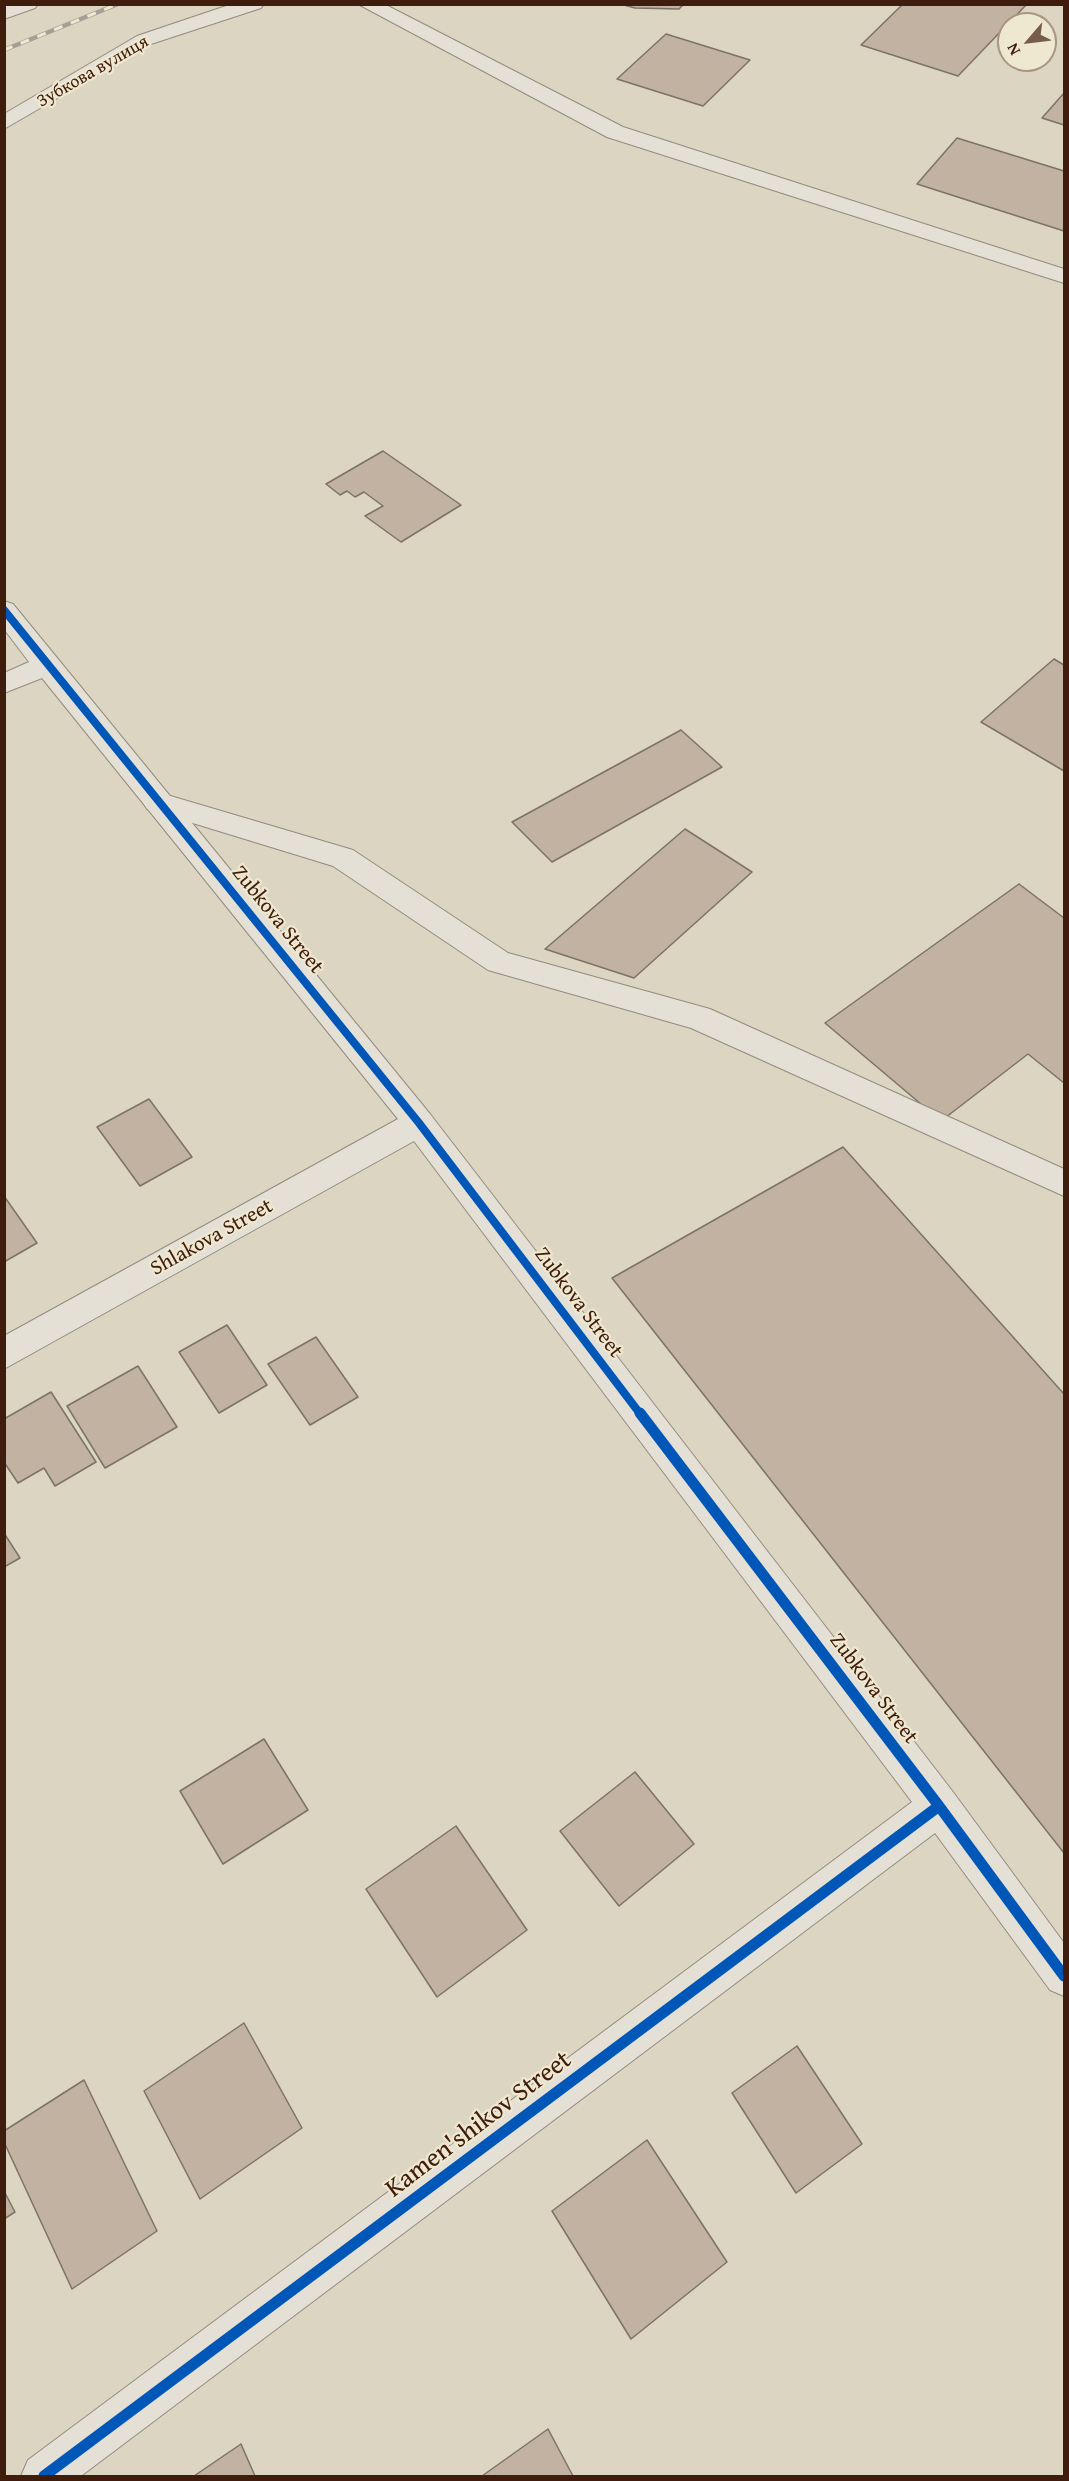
<!DOCTYPE html>
<html>
<head>
<meta charset="utf-8">
<style>
	body { margin:0 }
	#map { position:relative; width:1069px; height:2481px; overflow:hidden; background:#dbd5c1; font-family:"Gentium Book Plus",serif }
	canvas { display:block }
	.frame { position:absolute; inset:0; border:6px solid #3f1c0c; pointer-events:none }
	.north { position:absolute; left:997px; top:12px; width:60px; height:60px; box-sizing:border-box; background:#efe8d0; border:2px solid #a99682; border-radius:50%; rotate:242deg; font-size:16px; font-weight:700; line-height:24px; text-align:center; color:#3f1c0c }
	.north::after { content:''; display:block; margin:auto; width:21px; height:27px; background:#765d4b; clip-path:polygon(50% 0,100% 100%,50% 72%,0 100%) }
</style>
</head>
<body>
<div id="map">
<canvas width="1069" height="2481"></canvas>
<div class="frame"></div>
<div class="north">N</div>
</div>
<script>
const g = document.querySelector('canvas').getContext('2d');
g.lineJoin = 'round';
function fill(path, color) {
  g.fillStyle = color;
  g.fill(path, 'evenodd');
}
function shape(rows) {
  const path = new Path2D();
  for (const r of rows) {
    path.moveTo(r[0], r[1]);
    for (let i = 2; i < r.length; i += 2) path.lineTo(r[i], r[i + 1]);
  }
  return path;
}
function stroke(path, color, width, dash) {
  g.strokeStyle = color;
  g.lineWidth = width;
  g.lineCap = dash ? 'butt' : 'round';
  g.setLineDash(dash || []);
  g.stroke(path);
}
function write(font, color, halo, rows, align = 'center') {
  g.font = font + ' "Gentium Book Plus",serif';
  g.lineWidth = 4.5;
  g.setLineDash([]);
  g.textBaseline = 'middle';
  g.strokeStyle = halo;
  g.fillStyle = color;
  for (const [text, x, y, turn = 0] of rows) {
    g.save();
    g.translate(x, y);
    g.rotate((+turn || 0) * Math.PI / 180);
    g.textAlign = isNaN(turn) ? turn : align;
    if (halo) g.strokeText(text, 0, 0);
    g.fillText(text, 0, 0);
    g.restore();
  }
}
const building = shape([
	[620,4,684,4,679,9,635,8,620,4],
	[903,4,1027,4,958,76,861,45,903,4],
	[666,34,750,60,703,106,617,79,666,34],
	[1064,93,1064,125,1042,118,1064,93],
	[957,138,1064,171,1064,231,917,184,957,138],
	[383,451,461,505,401,542,365,516,383,506,364,492,355,497,347,491,340,495,326,484,383,451],
	[1054,659,1064,665,1064,771,981,722,1054,659],
	[681,730,722,767,552,862,512,822,681,730],
	[685,829,752,872,634,978,545,949,685,829],
	[1019,884,1064,918,1064,1083,1028,1054,941,1121,825,1023,1019,884],
	[149,1099,192,1157,140,1186,97,1127,149,1099],
	[843,1147,1064,1394,1064,1853,612,1278,843,1147],
	[4,1196,37,1243,4,1262,4,1196],
	[227,1325,267,1385,219,1413,179,1352,227,1325],
	[316,1337,358,1397,310,1425,268,1364,316,1337],
	[138,1366,177,1427,105,1468,67,1406,138,1366],
	[51,1392,96,1462,55,1486,44,1468,18,1483,4,1462,4,1419,51,1392],
	[4,1533,20,1558,4,1567,4,1533],
	[264,1739,308,1810,223,1864,180,1791,264,1739],
	[635,1772,694,1844,619,1906,560,1831,635,1772],
	[456,1826,527,1930,437,1997,366,1889,456,1826],
	[244,2023,302,2128,200,2199,144,2091,244,2023],
	[797,2046,862,2144,796,2193,732,2093,797,2046],
	[84,2080,157,2231,72,2289,4,2142,4,2131,84,2080],
	[647,2140,727,2262,631,2339,552,2211,647,2140],
	[4,2191,15,2212,4,2219,4,2191],
	[548,2429,573,2476,482,2476,548,2429],
	[241,2444,255,2476,194,2476,241,2444]
]);
const service = shape([
	[8,4,38,4,35,8,4,19,4,6,8,4],
	[232,4,264,4,261,8,151,44,4,129,4,114,137,36,232,4],
	[358,4,384,4,623,127,1064,269,1064,283,607,137,358,4],
	[157,792,353,850,508,953,710,1009,1064,1169,1064,1196,691,1028,488,970,333,866,147,809,143,802,147,795,157,792]
]);
const minor = shape([
	[4,601,13,604,430,1114,953,1792,1064,1943,1064,1996,1050,1990,935,1833,81,2476,21,2476,28,2460,912,1802,414,1141,4,1369,4,1336,398,1119,42,678,4,693,4,673,29,662,4,629,4,601]
]);
const rail = shape([
	[4,50,118,4]
]);
const cyclewayFar1 = shape([
	[4,610,419,1123,641,1415]
]);
const cycleway = shape([
	[640,1413,939,1806,1064,1976],
	[44,2476,939,1806]
]);
const farStreetnames = [
	["Зубкова вулиця",93,72,-30]
];
const streetNames = [
	["Zubkova Street",277,920,51],
	["Shlakova Street",212,1238,-29],
	["Zubkova Street",578,1303,53],
	["Zubkova Street",873,1689,53]
];
const nearStreetnames = [
	["Kamen'shikov Street",479,2125,-37]
];
fill(building, '#c2b2a1');
stroke(building, '#7c7367', 1.5);
stroke(service, '#938b7e', 2);
stroke(minor, '#938b7e', 2);
fill(service, '#e4e0d6');
fill(minor, '#e4e0d6');
stroke(rail, '#a59f96', 4.5);
stroke(rail, '#efe8d0', 3, [9]);
stroke(cyclewayFar1, '#0057b8', 8);
stroke(cycleway, '#0057b8', 11);
write('18px', '#3f1c0c', '#efe8d0', farStreetnames);
write('21px', '#3f1c0c', '#efe8d0', streetNames);
write('26px', '#3f1c0c', '#efe8d0', nearStreetnames);
</script>
</body>
</html>
